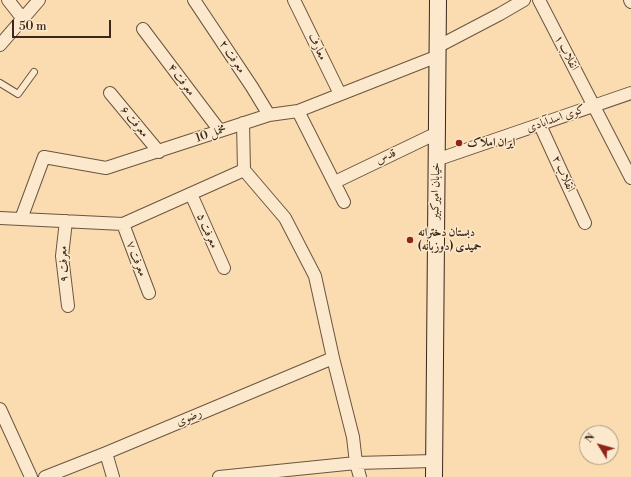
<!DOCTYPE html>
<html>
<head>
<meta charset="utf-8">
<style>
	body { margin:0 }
	#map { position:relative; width:631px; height:477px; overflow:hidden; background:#fadcb0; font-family:"Libre Bodoni",serif }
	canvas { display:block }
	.north { position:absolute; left:579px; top:425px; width:40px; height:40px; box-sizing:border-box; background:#fce8cc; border:1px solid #ae9b85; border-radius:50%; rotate:307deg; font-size:11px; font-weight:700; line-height:16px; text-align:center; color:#3a281a }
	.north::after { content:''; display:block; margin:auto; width:14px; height:18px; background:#8f2418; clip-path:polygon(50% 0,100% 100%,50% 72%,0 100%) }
	.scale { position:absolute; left:12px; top:20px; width:99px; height:18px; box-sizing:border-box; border:2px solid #3a281a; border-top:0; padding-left:5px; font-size:12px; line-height:14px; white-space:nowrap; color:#3a281a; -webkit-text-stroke:3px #fce8cc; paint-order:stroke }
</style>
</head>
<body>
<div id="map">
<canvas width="631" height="477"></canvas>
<div class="north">N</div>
<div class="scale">50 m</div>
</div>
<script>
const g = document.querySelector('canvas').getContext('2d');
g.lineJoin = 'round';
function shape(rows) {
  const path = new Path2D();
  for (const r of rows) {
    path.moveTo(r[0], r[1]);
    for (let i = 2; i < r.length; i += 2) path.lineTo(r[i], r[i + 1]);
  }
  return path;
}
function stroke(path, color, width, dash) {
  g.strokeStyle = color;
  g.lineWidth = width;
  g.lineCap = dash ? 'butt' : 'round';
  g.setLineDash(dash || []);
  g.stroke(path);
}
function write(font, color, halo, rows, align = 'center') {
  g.font = font + ' "Libre Bodoni",Amiri,serif';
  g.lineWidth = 3;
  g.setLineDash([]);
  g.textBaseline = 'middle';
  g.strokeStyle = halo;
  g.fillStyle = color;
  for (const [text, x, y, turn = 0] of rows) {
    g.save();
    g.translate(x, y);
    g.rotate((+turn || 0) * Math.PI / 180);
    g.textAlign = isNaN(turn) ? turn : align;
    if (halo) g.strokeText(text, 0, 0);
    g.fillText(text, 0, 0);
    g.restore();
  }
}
const service = shape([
	[0,83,18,94,34,72]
]);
const minor = shape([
	[8,0,23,19],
	[194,0,252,87,269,115],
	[294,0,340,94],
	[539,0,631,178],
	[630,0,631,2],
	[143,29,220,131],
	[0,45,39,0],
	[437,47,500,14,524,0],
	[110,93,159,152],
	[298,111,344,202],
	[243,123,244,170,285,218,315,276,333,358,353,437,356,463,360,477],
	[540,125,585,223],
	[436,160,631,93],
	[335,182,437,133],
	[191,194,224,268],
	[0,218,123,224,244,170],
	[21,219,44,157,106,168,269,115,298,111,438,56],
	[66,221,62,256,68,306],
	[123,224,149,293],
	[0,409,31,477],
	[106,453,113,477],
	[45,477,106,453,333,358],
	[219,477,356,463,434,461]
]);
const secondary = shape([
	[434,477,438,0]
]);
const markers = [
	[459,143,4,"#8f2418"],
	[410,240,4,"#8f2418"]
];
const streetNames = [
	["معارف",317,47,64],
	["انقلاب ۱",566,53,62],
	["معرفت ۲",232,57,56],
	["معرفت ۴",181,80,53],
	["کوی اسدآبادی",556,119,-19],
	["معرفت ۶",134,122,50],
	["مخمل 10",211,134,-19],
	["قدس",386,157,-25],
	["انقلاب ۲",563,174,65],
	["خیابان امیرکبیر",436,191,-89],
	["معرفت ۵",207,231,66],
	["معرفت ۷",136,259,69],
	["معرفت ۹",64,264,-92],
	["رضوی",189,418,-23]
];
const poiNames = [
	["ایران املاک",467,143],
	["دبستان دخترانه",418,233],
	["حمیدی (دوزبانه)",418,247]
];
stroke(service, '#6a5540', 8);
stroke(minor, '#6a5540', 14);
stroke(secondary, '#3a281a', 18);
stroke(service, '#fce8cc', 6);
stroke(minor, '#fce8cc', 12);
stroke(secondary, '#fce8cc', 16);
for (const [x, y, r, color] of markers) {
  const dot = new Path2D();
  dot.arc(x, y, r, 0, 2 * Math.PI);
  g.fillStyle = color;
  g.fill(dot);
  stroke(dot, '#fce8cc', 1.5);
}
write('12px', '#3a281a', '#fce8cc', streetNames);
write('bold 12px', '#3a281a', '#fce8cc', poiNames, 'left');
</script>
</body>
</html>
